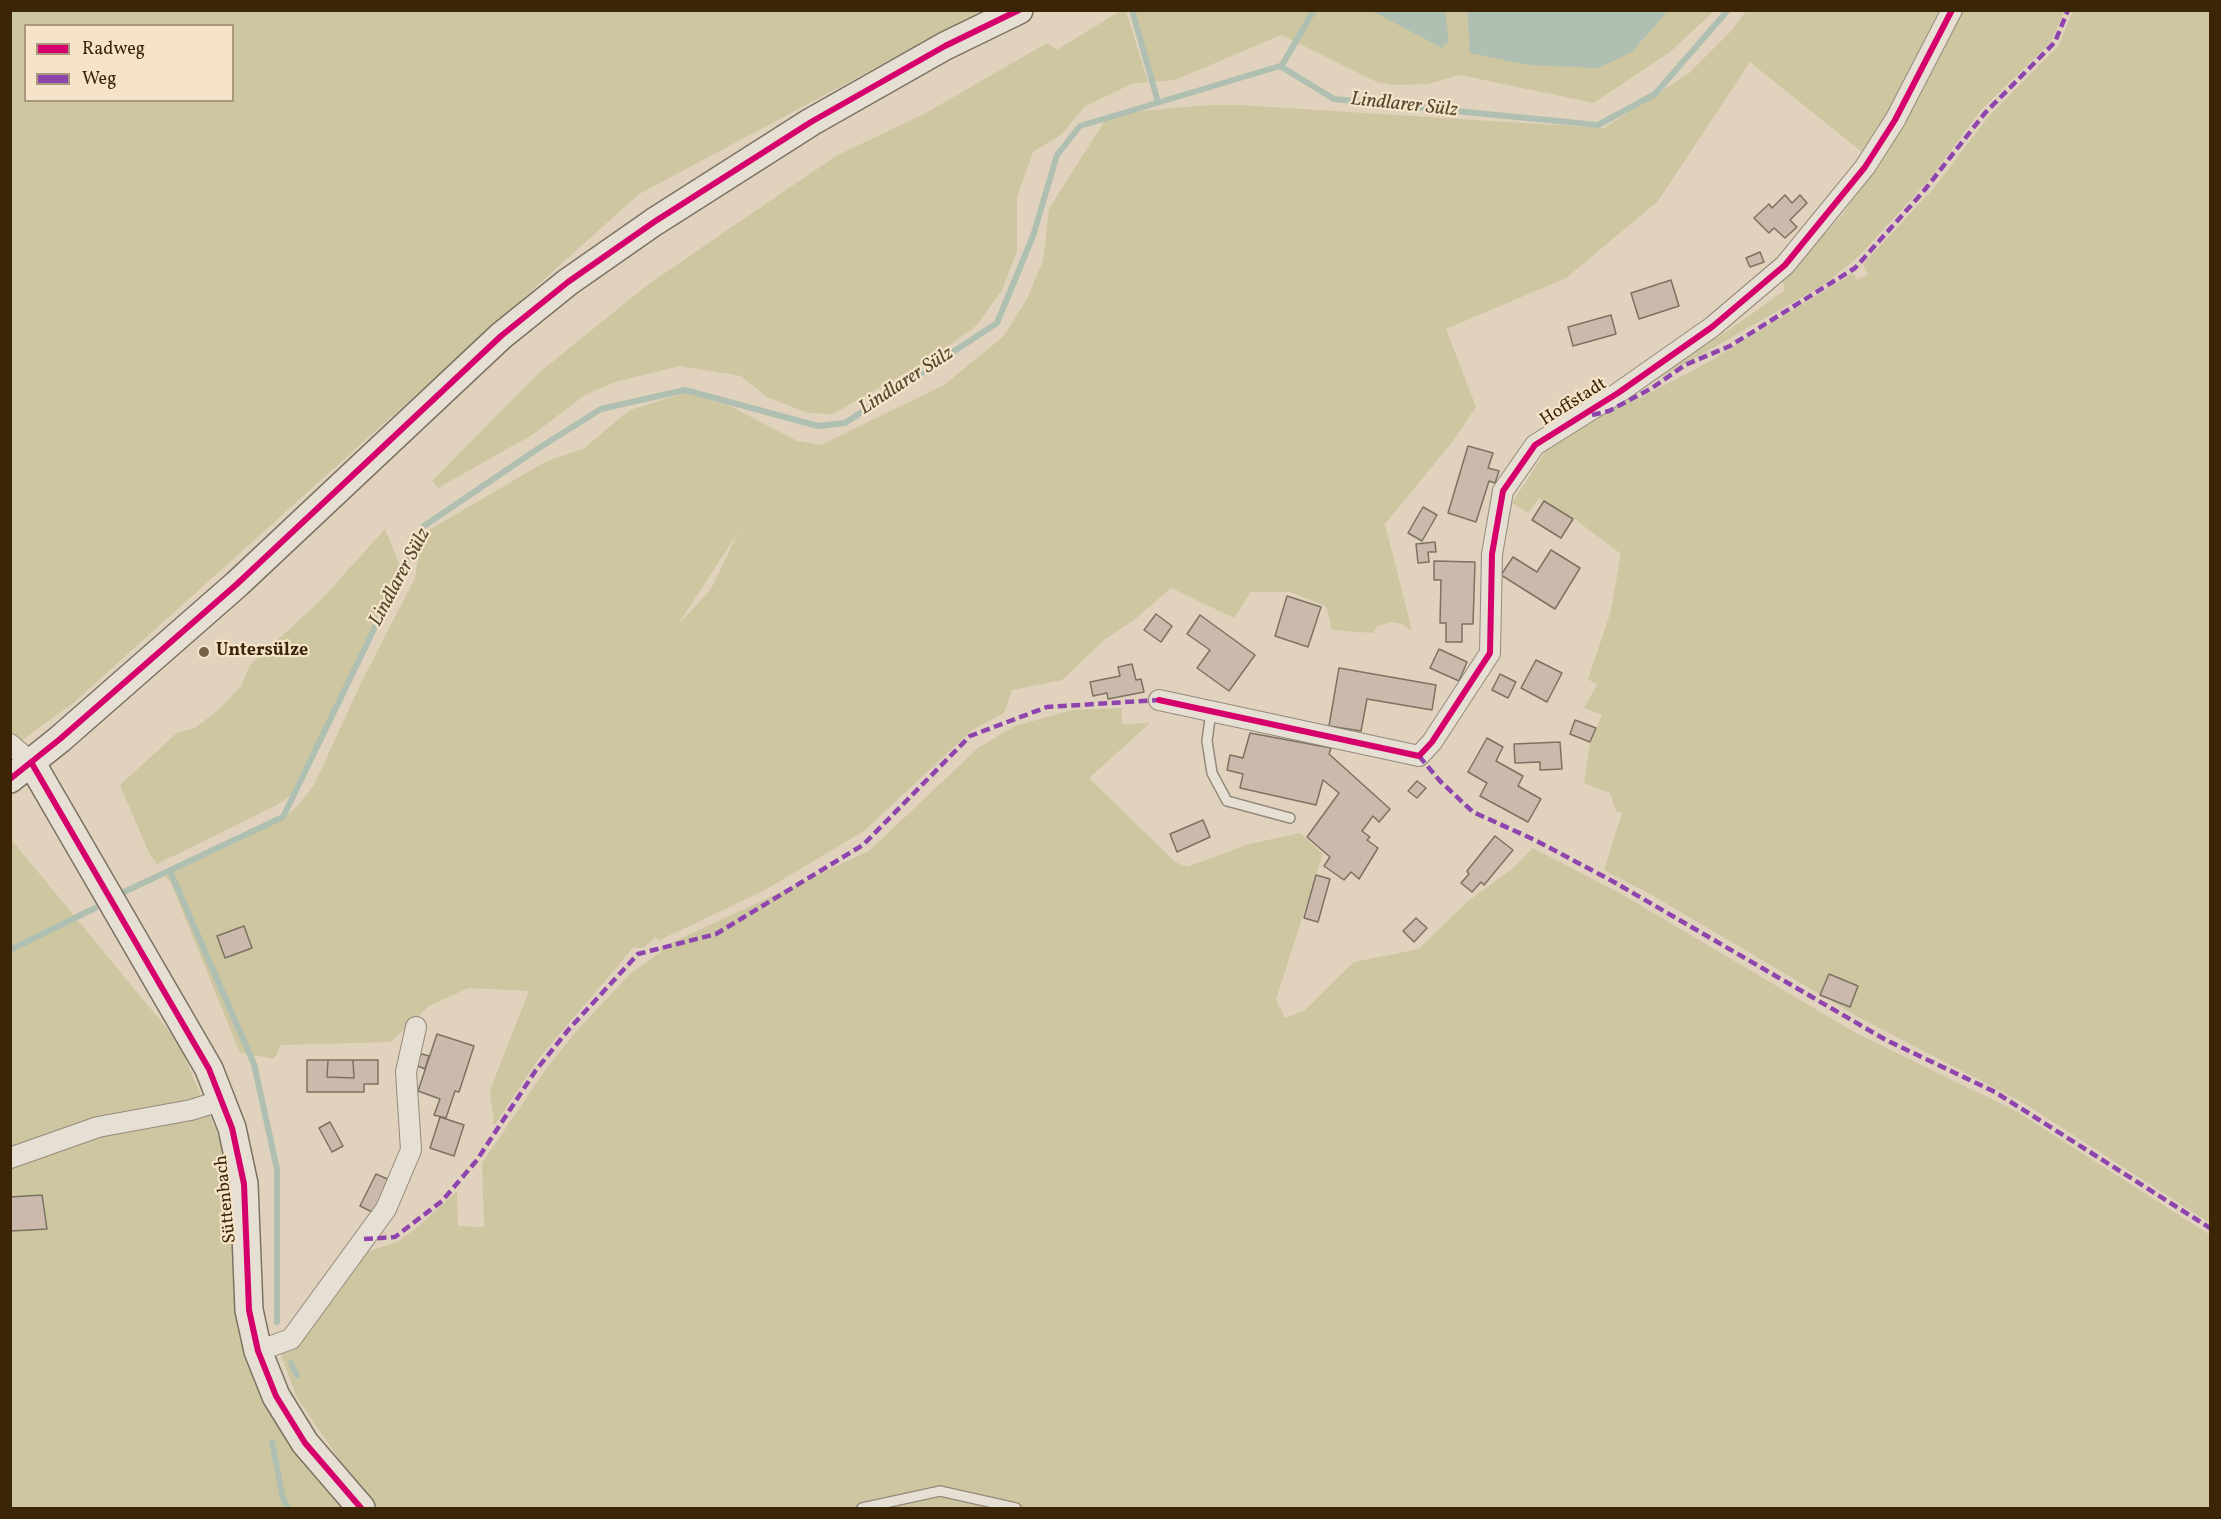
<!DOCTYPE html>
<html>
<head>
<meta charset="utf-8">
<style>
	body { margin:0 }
	#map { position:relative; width:2221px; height:1519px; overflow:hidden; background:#e0d2bd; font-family:Vollkorn,serif }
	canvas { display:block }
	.frame { position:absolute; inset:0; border:12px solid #3c2507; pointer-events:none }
	.legend { position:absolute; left:24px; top:24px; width:210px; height:78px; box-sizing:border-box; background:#f5e4ca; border:2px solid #ab987c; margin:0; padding:8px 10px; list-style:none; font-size:18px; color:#3c2507 }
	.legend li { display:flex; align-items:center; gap:12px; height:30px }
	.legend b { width:30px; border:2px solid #ab987c }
</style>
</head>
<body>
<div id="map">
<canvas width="2221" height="1519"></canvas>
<div class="frame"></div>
<ul class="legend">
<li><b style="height:8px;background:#d6006c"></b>Radweg</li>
<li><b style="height:8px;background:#8e44ad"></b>Weg</li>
</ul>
</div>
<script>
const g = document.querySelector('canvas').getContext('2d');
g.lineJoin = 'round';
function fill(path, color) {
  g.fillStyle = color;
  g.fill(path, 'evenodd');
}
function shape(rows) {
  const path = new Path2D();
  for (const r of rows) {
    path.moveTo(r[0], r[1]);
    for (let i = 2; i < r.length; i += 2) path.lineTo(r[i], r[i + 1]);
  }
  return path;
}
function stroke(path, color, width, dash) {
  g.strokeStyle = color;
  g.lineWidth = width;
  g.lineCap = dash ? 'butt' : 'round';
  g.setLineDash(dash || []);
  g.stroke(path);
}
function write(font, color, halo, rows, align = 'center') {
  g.font = font + ' Vollkorn,serif';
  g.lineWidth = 4.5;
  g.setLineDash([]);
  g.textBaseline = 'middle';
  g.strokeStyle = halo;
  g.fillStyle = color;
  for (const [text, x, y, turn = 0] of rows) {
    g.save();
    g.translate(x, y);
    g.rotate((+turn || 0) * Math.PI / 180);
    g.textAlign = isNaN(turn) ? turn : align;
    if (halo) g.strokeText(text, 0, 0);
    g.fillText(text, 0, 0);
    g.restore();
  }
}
const green = shape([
	[11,11,982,11,639,194,72,704,11,748],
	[26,26,232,26,232,100,26,100],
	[1120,11,1126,11,1148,82,1131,84,1084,107,1061,135,1033,152,1017,197,1017,251,1002,290,976,326,930,359,833,414,808,413,767,397,741,376,680,366,615,382,585,395,532,435,438,488,432,481,540,372,646,286,780,194,838,155,924,114,1047,43,1057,50],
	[1133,11,1467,11,1470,53,1632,52,1668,11,1714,11,1670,52,1594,103,1460,75,1428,84,1393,85,1377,82,1281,35,1175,80,1153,82],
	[1746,11,2064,11,2051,42,1982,109,1928,181,1859,256,1825,284,1625,398,1707,338,1719,337,1784,291,1783,277,1842,215,1878,165,1750,62,1658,201,1566,278,1446,329,1476,407,1453,441,1385,524,1412,631,1402,624,1391,622,1378,626,1373,633,1332,630,1326,606,1290,592,1251,592,1234,618,1171,588,1134,620,1104,640,1062,680,1012,690,1004,713,972,730,864,831,765,890,658,941,656,937,643,948,633,948,539,1058,494,1126,490,1090,529,991,468,988,429,1006,391,1042,281,1045,274,1059,240,1053,171,883,165,875,283,818,296,808,314,785,363,679,415,578,422,534,547,461,583,449,630,410,685,393,730,406,797,441,821,445,944,385,1004,336,1027,299,1043,261,1049,209,1109,114,1209,105,1238,105,1604,128,1688,74,1733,29],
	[739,531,711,589,680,623,679,623],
	[2073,11,2210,11,2210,1223,2022,1102,1860,1018,1650,894,1604,870,1622,813,1616,811,1610,793,1584,783,1589,747,1602,715,1584,708,1597,685,1588,679,1610,614,1621,554,1576,520,1539,498,1528,513,1512,503,1545,452,1580,416,1642,397,1707,363,1853,273,1857,280,1868,274,1863,264,1934,188,1989,116,2059,45],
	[385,529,403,573,301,781,290,796,275,806,157,864,149,853,120,785,178,732,195,728,221,708,241,686,250,665,320,601],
	[1122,708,1122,724,1150,723,1089,778,1175,862,1187,867,1249,844,1300,833,1323,854,1276,999,1285,1018,1304,1011,1354,962,1419,949,1467,902,1513,868,1533,848,1623,895,1856,1033,2016,1111,2210,1235,2210,1508,378,1508,349,1474,296,1396,281,1354,364,1253,399,1241,420,1225,457,1191,458,1226,484,1227,482,1163,548,1066,580,1027,632,972,661,952,660,948,869,851,978,748,1015,726,1072,710],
	[10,838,178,1042,232,1168,253,1343,353,1508,11,1508]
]);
const water = shape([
	[1372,11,1445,11,1449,41,1442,48],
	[1467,11,1467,10,1668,11,1632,52,1598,68,1528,65,1470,53]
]);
const stream = shape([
	[1132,10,1158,102],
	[1281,67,1314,10],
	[170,871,254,1064,277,1169,277,1322],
	[124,892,283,817,424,526,539,448,601,409,685,390,818,426,845,423,997,323,1033,236,1057,155,1080,126,1280,66,1334,99,1598,125,1655,94,1728,10],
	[10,950,95,908],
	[291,1363,297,1375],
	[272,1442,283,1499,288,1508]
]);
const building = shape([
	[1785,195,1792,203,1800,195,1807,203,1790,220,1797,227,1785,238,1774,228,1769,233,1754,218,1769,204,1772,208,1785,195],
	[1760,252,1764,262,1750,267,1746,258,1760,252],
	[1671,280,1679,306,1639,319,1631,293,1671,280],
	[1611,315,1616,334,1573,346,1568,327,1611,315],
	[1468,446,1493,453,1488,468,1499,471,1495,483,1489,481,1476,522,1448,513,1468,446],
	[1544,501,1573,519,1561,538,1532,520,1544,501],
	[1423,507,1437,515,1422,541,1408,533,1423,507],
	[1435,542,1436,552,1428,552,1429,562,1418,563,1416,544,1435,542],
	[1551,550,1580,568,1555,609,1501,575,1513,557,1537,572,1551,550],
	[1434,561,1475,562,1473,624,1462,624,1462,642,1446,642,1446,623,1440,623,1441,580,1434,580,1434,561],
	[1287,596,1321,607,1308,647,1275,636,1287,596],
	[1156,614,1172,626,1161,642,1144,630,1156,614],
	[1200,615,1255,655,1229,691,1197,668,1210,650,1187,634,1200,615],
	[1439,649,1467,662,1459,681,1430,668,1439,649],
	[1536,660,1562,673,1547,702,1521,688,1536,660],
	[1132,664,1136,680,1141,679,1144,692,1108,699,1107,693,1093,696,1090,682,1120,676,1118,667,1132,664],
	[1339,668,1436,685,1432,710,1367,699,1361,731,1329,726,1339,668],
	[1500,674,1516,682,1508,698,1492,690,1500,674],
	[1575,720,1596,728,1590,742,1570,734,1575,720],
	[1250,733,1331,748,1329,754,1390,809,1379,822,1373,816,1362,831,1370,837,1367,840,1378,848,1359,879,1351,872,1344,880,1324,866,1330,857,1307,837,1339,793,1323,780,1316,805,1240,788,1243,774,1227,770,1230,755,1243,758,1250,733],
	[1487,738,1503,747,1496,761,1523,776,1518,786,1541,799,1528,822,1480,796,1487,783,1468,772,1487,738],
	[1560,742,1562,769,1540,770,1540,762,1515,763,1514,744,1560,742],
	[1417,781,1426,788,1417,798,1408,791,1417,781],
	[1203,820,1210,837,1177,852,1170,834,1203,820],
	[1495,836,1513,850,1484,885,1481,882,1472,892,1461,883,1469,874,1467,871,1495,836],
	[1316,875,1330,879,1318,922,1304,918,1316,875],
	[1416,918,1427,928,1414,942,1403,931,1416,918],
	[244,926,252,948,225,958,217,936,244,926],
	[1829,974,1858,986,1850,1007,1820,995,1829,974],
	[437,1034,474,1046,459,1092,455,1091,446,1118,434,1115,440,1099,418,1091,437,1034],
	[422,1054,429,1056,425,1069,418,1066,416,1059,422,1054],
	[307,1060,328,1060,327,1077,354,1078,353,1060,378,1060,378,1084,364,1084,364,1092,307,1092,307,1060],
	[328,1060,353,1060,354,1078,327,1077,328,1060],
	[440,1117,464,1125,454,1156,430,1148,440,1117],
	[330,1122,343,1146,332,1152,319,1128,330,1122],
	[376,1174,392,1181,376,1214,360,1206,376,1174],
	[42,1195,47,1229,10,1231,10,1197,42,1195]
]);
const lane = shape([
	[1211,711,1207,741,1212,773,1227,801,1290,818],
	[862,1508,940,1491,1016,1508]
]);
const street = shape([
	[1159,700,1419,756,1432,742,1490,653,1492,554,1503,491,1535,445,1618,393,1712,327,1785,265,1865,167,1895,120,1952,10],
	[10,744,31,762],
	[10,1158,98,1127,191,1110,223,1100],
	[258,1351,291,1339,386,1209,411,1150,406,1072,416,1027]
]);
const secondary = shape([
	[31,762,209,1069,232,1128,244,1184,249,1310,258,1351,276,1396,305,1443,361,1508],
	[10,779,60,739,237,584,501,336,568,282,654,222,811,122,945,46,1019,10]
]);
const quiet = shape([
	[1592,415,1609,411,1652,388,1685,365,1730,346,1855,268,1923,192,1985,113,2055,42,2068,10],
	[1419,756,1440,781,1473,812,1535,840,1614,882,1886,1040,1995,1092,2210,1228],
	[364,1239,395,1237,442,1201,477,1160,536,1070,569,1029,638,954,716,934,863,845,970,736,1047,707,1159,700]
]);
const cycleway = shape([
	[1159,700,1419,756,1432,742,1490,653,1492,554,1503,491,1535,445,1618,393,1712,327,1785,265,1865,167,1895,120,1952,10],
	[31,762,209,1069,232,1128,244,1184,249,1310,258,1351,276,1396,305,1443,361,1508],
	[10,779,60,739,237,584,501,336,568,282,654,222,811,122,945,46,1019,10]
]);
const markers = [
	[204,652,6,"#756247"]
];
const streetNames = [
	["Hoffstadt",1574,403,-32],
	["Süttenbach",227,1199,-96]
];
const poiNames = [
	["Untersülze",216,652]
];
const waterNames = [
	["Lindlarer Sülz",1404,106,6],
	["Lindlarer Sülz",907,382,-33],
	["Lindlarer Sülz",401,578,-62]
];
fill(green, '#cdc6a0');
fill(water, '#afc0b2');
stroke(stream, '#afc0b2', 6);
fill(building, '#cbbaab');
stroke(building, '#7c7262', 1.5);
stroke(lane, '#95897a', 12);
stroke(street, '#95897a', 22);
stroke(secondary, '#7c7262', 30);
stroke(lane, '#e6dfd4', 9);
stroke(street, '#e6dfd4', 20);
stroke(secondary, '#e6dfd4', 27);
stroke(quiet, '#8e44ad', 4.5, [9, 4.5]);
stroke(cycleway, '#d6006c', 6);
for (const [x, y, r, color] of markers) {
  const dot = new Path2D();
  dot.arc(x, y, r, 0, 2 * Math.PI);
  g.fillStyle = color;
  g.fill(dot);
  stroke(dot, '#f5e4ca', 2);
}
write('18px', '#3c2507', '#f5e4ca', streetNames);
write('bold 18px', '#3c2507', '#f5e4ca', poiNames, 'left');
write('italic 20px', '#544a30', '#f5e4ca', waterNames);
</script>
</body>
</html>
